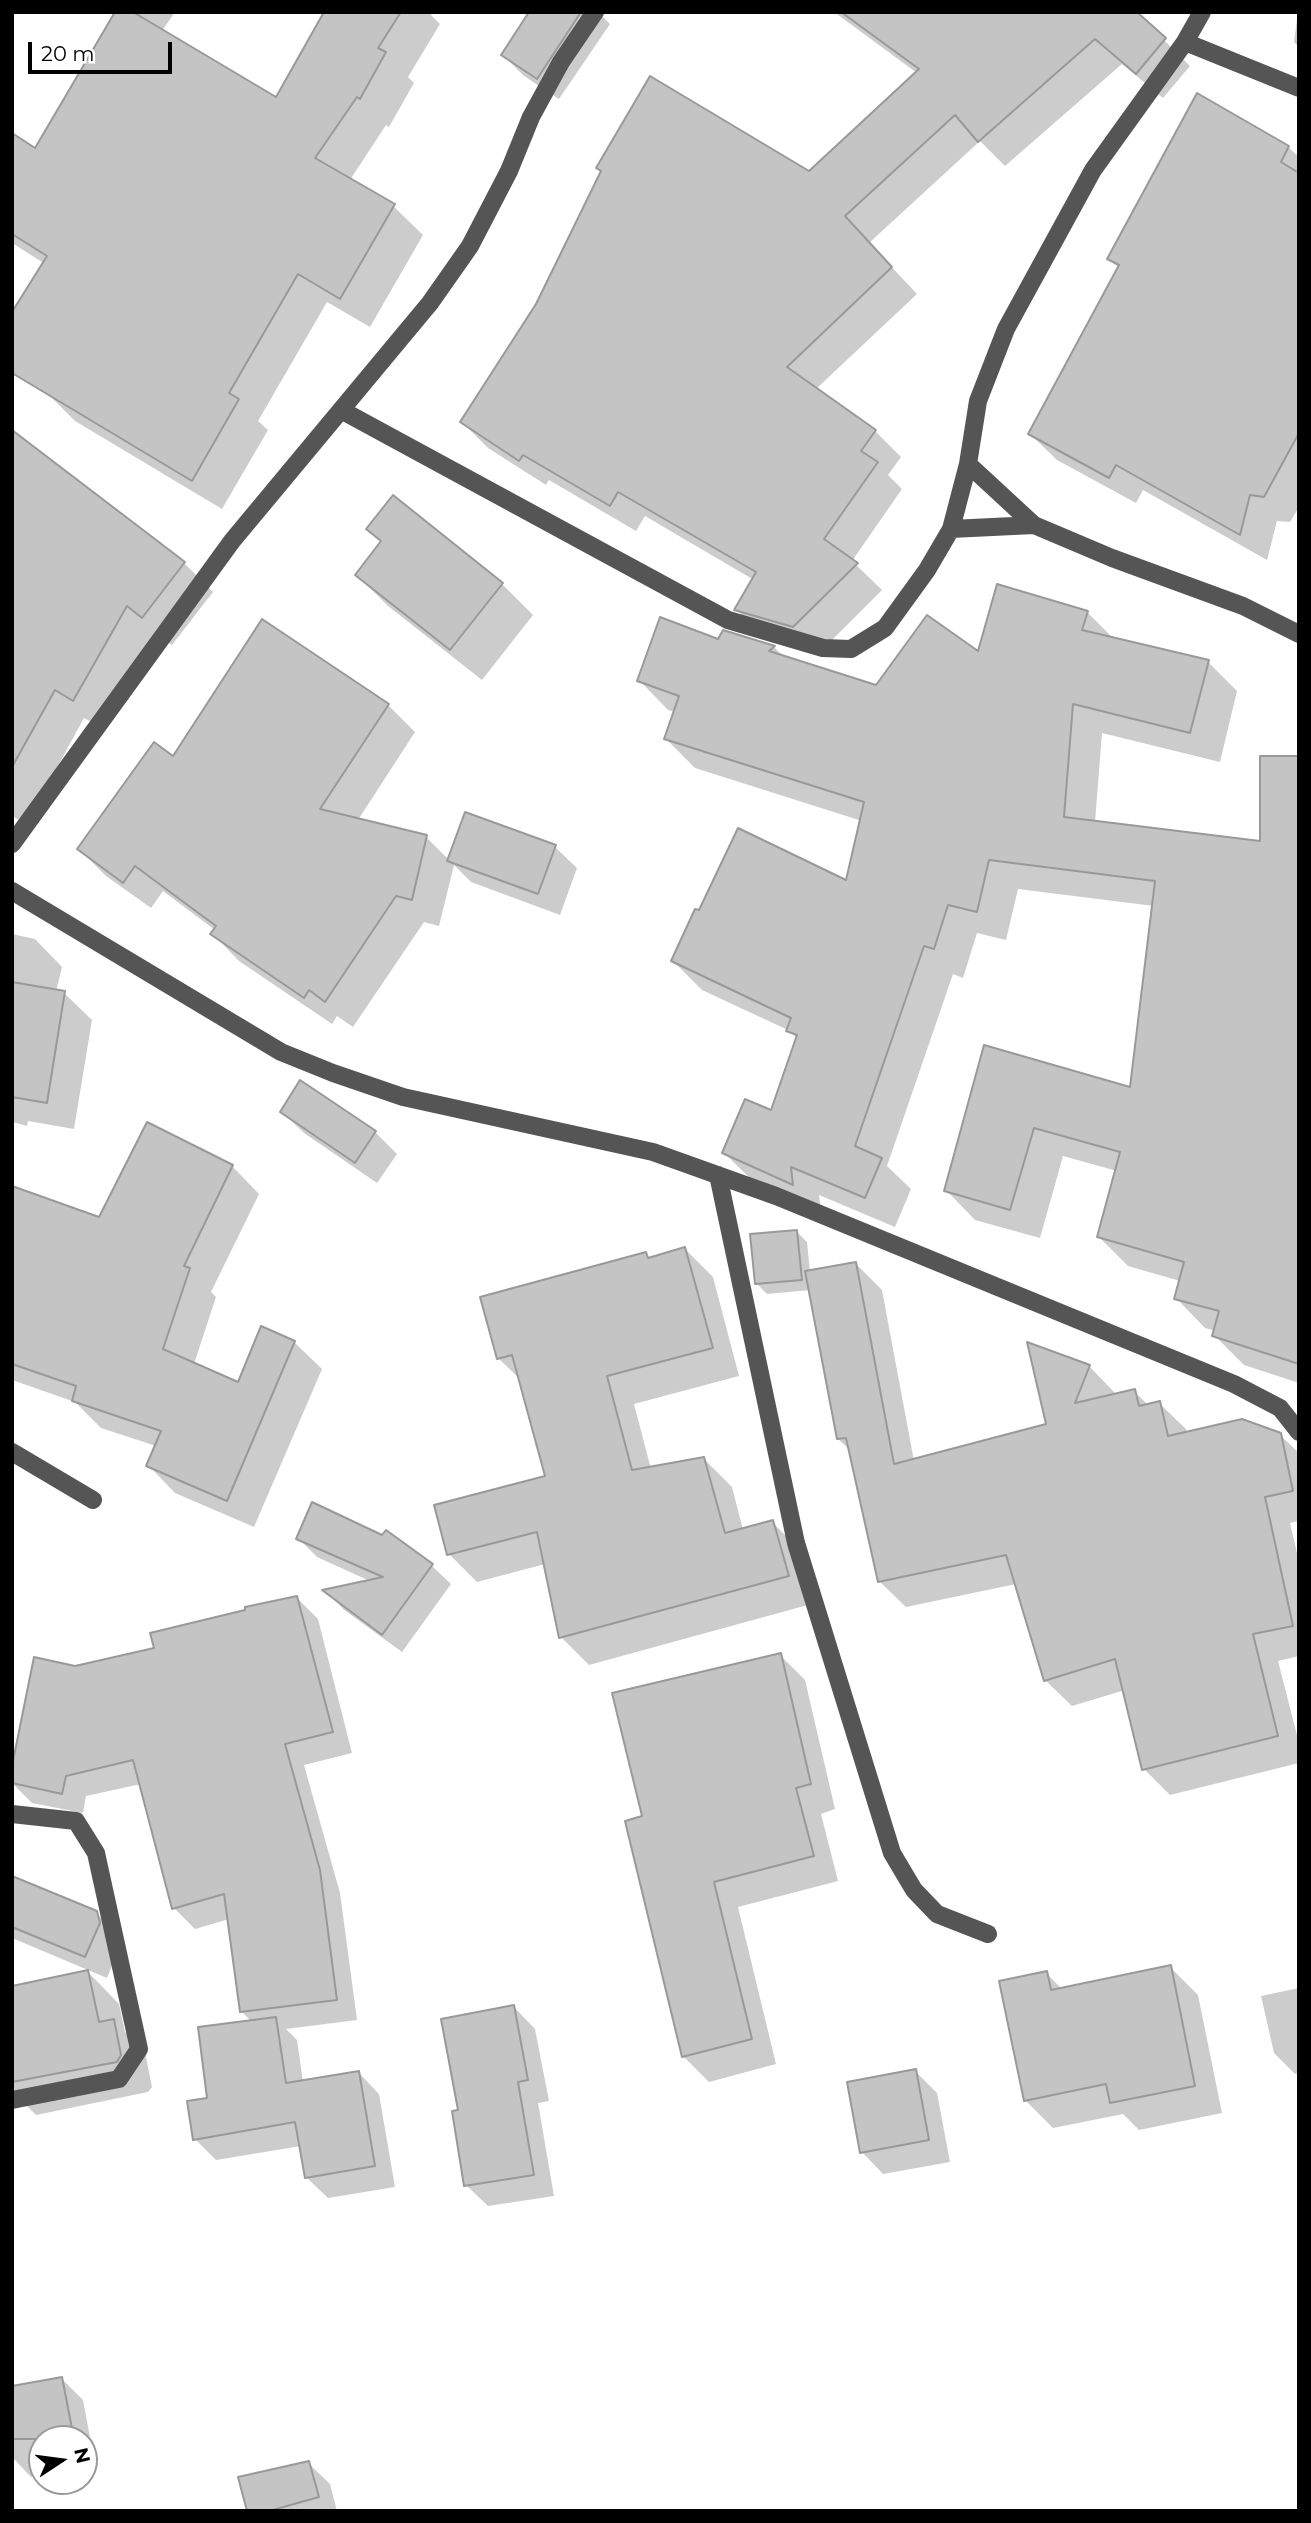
<!DOCTYPE html>
<html>
<head>
<meta charset="utf-8">
<style>
	body { margin:0 }
	#map { position:relative; width:1311px; height:2523px; overflow:hidden; background:#fff; font-family:Montserrat,sans-serif }
	canvas { display:block }
	.frame { position:absolute; inset:0; border:14px solid #000; pointer-events:none }
	.north { position:absolute; left:28px; top:2425px; width:70px; height:70px; box-sizing:border-box; background:#fff; border:2px solid #999; border-radius:50%; rotate:77deg; font-size:19px; font-weight:700; line-height:28px; text-align:center; color:#000 }
	.north::after { content:''; display:block; margin:auto; width:24px; height:32px; background:#000; clip-path:polygon(50% 0,100% 100%,50% 72%,0 100%) }
	.scale { position:absolute; left:28px; top:42px; width:144px; height:32px; box-sizing:border-box; border:4px solid #000; border-top:0; padding-left:9px; font-size:21px; line-height:24px; white-space:nowrap; color:#000; -webkit-text-stroke:5px #fff; paint-order:stroke }
</style>
</head>
<body>
<div id="map">
<canvas width="1311" height="2523"></canvas>
<div class="frame"></div>
<div class="north">N</div>
<div class="scale">20 m</div>
</div>
<script>
const g = document.querySelector('canvas').getContext('2d');
g.lineJoin = 'round';
function fill(path, color) {
  g.fillStyle = color;
  g.fill(path, 'evenodd');
}
function shape(rows) {
  const path = new Path2D();
  for (const r of rows) {
    path.moveTo(r[0], r[1]);
    for (let i = 2; i < r.length; i += 2) path.lineTo(r[i], r[i + 1]);
  }
  return path;
}
function stroke(path, color, width, dash) {
  g.strokeStyle = color;
  g.lineWidth = width;
  g.lineCap = dash ? 'butt' : 'round';
  g.setLineDash(dash || []);
  g.stroke(path);
}
const shadow = shape([
	[117,12,175,12,162,31,276,100,327,12,432,12,431,15,440,24,408,77,414,83,389,127,386,125,350,180,393,206,423,235,370,327,327,302,258,421,268,430,222,509,75,421,46,392,91,293,12,243,12,135,36,151],
	[531,12,598,12,610,24,559,99,524,76,503,55],
	[834,12,1130,12,1164,40,1190,66,1163,98,1122,64,1005,166,980,141,869,243,917,294,816,389,875,431,901,457,888,475,902,489,852,561,882,590,820,652,762,635,737,610,754,580,645,516,636,531,549,480,546,485,488,448,462,422,809,174,917,73],
	[1298,12,1299,12,1299,47,1294,42],
	[1288,147,1299,157,1299,507,1290,522,1277,521,1267,560,1143,490,1136,503,1057,460,1030,434,1119,268,1109,258],
	[20,438,184,563,213,592,172,645,157,633,103,728,84,718,26,824,12,816,12,451],
	[368,529,502,584,533,615,482,680,388,606,357,575,382,543],
	[1087,612,1114,639,1208,662,1237,691,1220,762,1102,733,1095,822,1262,843,1299,758,1299,1383,1244,1365,1214,1335,1216,1331,1205,1328,1176,1298,1180,1281,1128,1266,1099,1237,1117,1171,1063,1156,1040,1238,975,1220,946,1190,986,1047,1132,1089,1154,906,1018,889,1006,940,977,933,963,978,953,974,887,1166,911,1189,895,1227,819,1195,821,1212,754,1182,724,1153,772,1113,798,1039,790,1031,702,990,673,961,847,882,862,821,695,768,666,739,675,712,668,710,639,680,719,641,724,632,774,647,785,658,876,687,979,654],
	[388,705,415,732,358,820,426,837,449,860,466,814,555,847,577,868,560,915,471,882,454,865,439,926,424,922,353,1027,337,1016,332,1024,239,961,212,933,215,930,163,891,151,908,106,876,79,849,173,758],
	[12,934,35,939,62,967,56,992,64,993,92,1020,74,1129,28,1121,27,1126,12,1122],
	[300,1083,375,1132,397,1154,377,1183,304,1133,282,1112],
	[232,1166,259,1194,211,1292,216,1297,194,1364,239,1384,294,1342,322,1369,254,1527,175,1493,148,1465,156,1446,101,1428,75,1402,12,1380,12,1188,100,1220],
	[797,1232,807,1242,810,1272,856,1264,882,1290,914,1461,1048,1425,1089,1366,1115,1393,1114,1396,1134,1391,1148,1405,1159,1403,1186,1429,1187,1434,1280,1435,1299,1453,1299,1521,1290,1523,1299,1562,1299,1656,1278,1661,1299,1743,1299,1763,1170,1795,1144,1769,1125,1690,1072,1706,1045,1680,1016,1584,906,1607,879,1581,851,1451,838,1439,811,1290,767,1294,757,1284],
	[685,1249,713,1277,739,1376,634,1404,651,1469,704,1459,732,1487,743,1530,772,1522,800,1550,815,1603,589,1665,561,1637,545,1564,477,1582,449,1554,547,1477,521,1380,498,1358,646,1254,651,1259],
	[386,1533,432,1566,451,1584,402,1652,343,1609,326,1591,372,1582,317,1557,298,1538,383,1537],
	[297,1598,318,1619,352,1753,304,1765,340,1893,357,2020,286,2029,297,2040,303,2082,358,2072,379,2094,395,2187,328,2198,306,2177,301,2146,216,2160,195,2139,209,2099,252,2022,241,2011,229,1919,195,1929,174,1908,141,1784,86,1796,83,1813,32,1803,12,1783,75,1668,156,1649],
	[780,1655,805,1680,835,1809,821,1814,838,1881,738,1907,776,2064,709,2082,683,2056,644,1817],
	[12,1878,96,1913,118,1935,120,1945,107,1978,12,1938],
	[1170,1967,1198,1995,1222,2113,1139,2130,1123,2114,1053,2128,1025,2100,1046,1973,1062,1989],
	[88,1972,119,2004,125,2032,145,2052,152,2087,148,2092,36,2115,12,2091,12,1987],
	[1299,1988,1299,2073,1295,2074,1274,2053,1261,1996],
	[514,2007,535,2029,549,2101,538,2103,554,2196,488,2206,466,2185],
	[915,2071,937,2093,950,2162,883,2174,862,2152],
	[61,2378,83,2400,95,2464,84,2466,84,2439,42,2439,42,2474,31,2477,12,2457,12,2387],
	[308,2463,330,2484,337,2511,249,2511]
]);
const building = shape([
	[115,12,133,12,276,97,324,12,401,12,378,48,386,52,360,99,357,97,315,158,395,204,340,299,298,274,229,393,239,399,192,481,12,373,12,312,47,256,12,234,12,133,35,148,115,12],
	[529,12,581,12,537,79,501,55,529,12],
	[841,12,1137,12,1166,38,1136,74,1095,39,978,142,955,115,845,216,892,267,787,367,876,430,861,451,878,462,824,539,858,563,793,627,734,610,756,572,618,492,610,506,523,455,519,461,460,422,536,304,601,171,596,168,650,76,809,171,919,69,841,12],
	[1197,93,1289,146,1281,162,1299,173,1299,433,1264,497,1250,495,1240,535,1116,465,1109,478,1028,434,1119,265,1107,259,1197,93],
	[12,430,185,562,142,618,127,606,73,701,55,690,12,767,12,430],
	[393,495,503,583,450,650,355,575,381,541,366,529,393,495],
	[997,584,1088,611,1082,630,1209,660,1190,733,1073,704,1064,817,1260,841,1260,756,1299,756,1299,1364,1212,1336,1219,1311,1174,1299,1184,1262,1097,1237,1120,1152,1034,1128,1010,1210,944,1191,984,1045,1130,1087,1155,881,989,860,977,912,948,905,934,949,924,946,855,1146,882,1158,865,1198,791,1167,793,1185,722,1153,745,1099,771,1110,797,1035,786,1031,791,1018,671,961,695,909,699,910,738,828,846,880,864,802,664,739,679,696,637,681,660,617,718,639,723,630,775,646,769,651,876,685,927,615,978,651,997,584],
	[262,619,389,704,320,809,427,835,412,900,396,896,325,1002,309,990,304,998,210,934,216,926,135,866,123,883,77,849,154,742,173,756,262,619],
	[465,812,556,845,538,894,447,861,465,812],
	[12,982,65,991,47,1103,12,1097,12,982],
	[300,1080,376,1131,355,1163,280,1112,300,1080],
	[147,1122,233,1165,184,1266,190,1268,163,1349,238,1382,261,1326,295,1341,227,1501,146,1466,161,1431,72,1401,76,1386,12,1364,12,1186,99,1217,147,1122],
	[797,1230,802,1280,755,1284,750,1234,797,1230],
	[685,1247,713,1348,607,1376,632,1470,704,1457,725,1533,773,1520,789,1576,559,1638,537,1532,447,1555,434,1505,545,1476,512,1355,497,1359,480,1297,646,1252,648,1258,685,1247],
	[856,1262,894,1464,1046,1424,1027,1342,1090,1365,1075,1403,1135,1389,1139,1406,1160,1401,1168,1436,1242,1419,1281,1433,1293,1491,1265,1497,1293,1626,1253,1634,1278,1736,1142,1770,1115,1659,1044,1681,1006,1555,878,1582,846,1438,837,1439,805,1271,856,1262],
	[312,1502,382,1535,386,1530,433,1564,382,1635,322,1590,383,1577,296,1539,312,1502],
	[297,1596,333,1732,285,1744,320,1870,337,2000,240,2012,224,1894,172,1909,133,1760,66,1776,62,1794,12,1783,12,1766,34,1657,75,1666,154,1648,150,1633,245,1610,245,1607,297,1596],
	[781,1653,811,1784,796,1788,814,1856,714,1882,752,2039,682,2057,625,1821,642,1816,612,1693,781,1653],
	[12,1876,97,1911,100,1923,85,1957,12,1927,12,1876],
	[1171,1965,1195,2086,1110,2103,1106,2084,1024,2101,999,1981,1047,1971,1051,1990,1171,1965],
	[88,1970,99,2022,114,2019,121,2055,117,2062,12,2082,12,1986,88,1970],
	[514,2005,528,2080,518,2082,534,2175,464,2186,452,2111,458,2110,441,2019,514,2005],
	[276,2017,286,2083,359,2071,375,2166,305,2178,295,2122,193,2140,187,2101,207,2098,198,2027,276,2017],
	[916,2069,929,2140,860,2153,847,2082,916,2069],
	[62,2377,74,2439,12,2439,12,2386,62,2377],
	[309,2461,319,2497,269,2511,247,2511,238,2477,309,2461]
]);
const minor = shape([
	[1185,42,1299,88],
	[341,410,728,620,823,648,851,649,885,628,927,570,951,529,968,464,978,401,1006,329,1093,170,1185,42,1202,12],
	[968,464,1034,525,1112,558,1243,606,1299,634],
	[951,529,1034,525],
	[12,844,232,541,430,303,470,246,509,171,531,117,561,62,595,12],
	[12,891,281,1052,333,1073,403,1097,653,1152,776,1196,1234,1384,1280,1408,1299,1432],
	[718,1175,796,1543,892,1853,914,1890,937,1914,988,1934],
	[12,1452,93,1500],
	[12,1814,76,1821,96,1853,139,2049,119,2079,12,2100]
]);
fill(shadow, '#0003');
fill(building, '#c4c4c4');
stroke(building, '#999', 2);
stroke(minor, '#555', 18);
</script>
</body>
</html>
